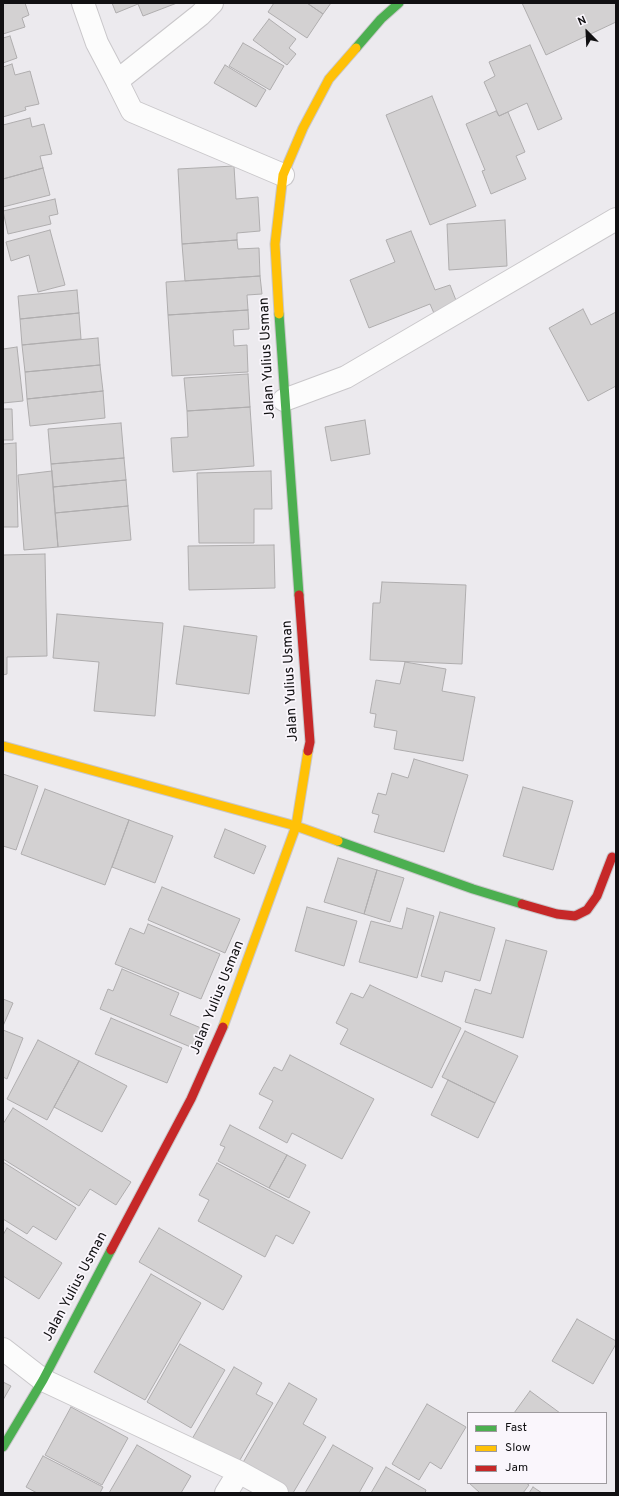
<!DOCTYPE html>
<html>
<head>
<meta charset="utf-8">
<style>
	body { margin:0 }
	#map { position:relative; width:619px; height:1496px; overflow:hidden; background:#eceaee; font-family:Overpass,sans-serif }
	canvas { display:block }
	.frame { position:absolute; inset:0; border:4px solid #111012; pointer-events:none }
	.legend { position:absolute; left:467px; top:1412px; width:140px; height:72px; box-sizing:border-box; background:#faf6fc; border:1px solid #9d9a9e; margin:0; padding:5px 7px; list-style:none; font-size:12px; color:#111012 }
	.legend li { display:flex; align-items:center; gap:8px; height:20px }
	.legend b { width:20px; border:1px solid #9d9a9e }
	.north { position:absolute; left:567px; top:12px; width:40px; height:40px; -webkit-text-stroke:3px #faf6fc; paint-order:stroke; rotate:336deg; font-size:11px; font-weight:700; line-height:16px; text-align:center; color:#111012 }
	.north::after { content:''; display:block; margin:auto; width:14px; height:18px; background:#111012; clip-path:polygon(50% 0,100% 100%,50% 72%,0 100%) }
</style>
</head>
<body>
<div id="map">
<canvas width="619" height="1496"></canvas>
<div class="frame"></div>
<ul class="legend">
<li><b style="height:5px;background:#4caf50"></b>Fast</li>
<li><b style="height:5px;background:#ffc107"></b>Slow</li>
<li><b style="height:5px;background:#c62828"></b>Jam</li>
</ul>
<div class="north">N</div>
</div>
<script>
const g = document.querySelector('canvas').getContext('2d');
g.lineJoin = 'round';
function fill(path, color) {
  g.fillStyle = color;
  g.fill(path, 'evenodd');
}
function shape(rows) {
  const path = new Path2D();
  for (const r of rows) {
    path.moveTo(r[0], r[1]);
    for (let i = 2; i < r.length; i += 2) path.lineTo(r[i], r[i + 1]);
  }
  return path;
}
function stroke(path, color, width, dash) {
  g.strokeStyle = color;
  g.lineWidth = width;
  g.lineCap = dash ? 'butt' : 'round';
  g.setLineDash(dash || []);
  g.stroke(path);
}
function write(font, color, halo, rows, align = 'center') {
  g.font = font + ' Overpass,sans-serif';
  g.lineWidth = 3.5;
  g.setLineDash([]);
  g.textBaseline = 'middle';
  g.strokeStyle = halo;
  g.fillStyle = color;
  for (const [text, x, y, turn = 0] of rows) {
    g.save();
    g.translate(x, y);
    g.rotate((+turn || 0) * Math.PI / 180);
    g.textAlign = isNaN(turn) ? turn : align;
    if (halo) g.strokeText(text, 0, 0);
    g.fillText(text, 0, 0);
    g.restore();
  }
}
const building = shape([
	[6,3,25,3,29,15,22,18,25,27,3,34,3,4,6,3],
	[112,3,177,3,143,16,138,4,116,13,112,3],
	[274,3,307,3,323,14,307,38,268,12,274,3],
	[307,3,331,3,323,14,307,3],
	[522,3,616,3,616,22,546,55,522,3],
	[269,19,296,39,289,48,296,54,287,65,253,40,269,19],
	[10,36,17,58,3,63,3,38,10,36],
	[243,43,284,66,270,90,229,66,243,43],
	[530,45,562,119,538,130,527,103,499,116,484,82,495,76,489,62,530,45],
	[12,64,15,75,30,71,39,104,25,107,26,110,3,117,3,67,12,64],
	[225,65,266,90,256,107,214,83,225,65],
	[432,96,476,206,430,225,386,115,432,96],
	[496,111,499,116,508,112,525,152,516,156,526,179,491,194,482,171,485,170,466,124,496,111],
	[30,118,32,127,44,124,52,154,40,156,43,168,3,179,3,125,30,118],
	[234,166,236,199,258,197,260,231,237,233,237,240,182,244,178,169,234,166],
	[43,168,50,195,3,207,3,179,43,168],
	[55,199,58,214,49,216,51,224,8,234,3,211,55,199],
	[505,220,507,266,449,270,447,224,505,220],
	[50,230,65,285,38,292,29,255,11,261,6,242,50,230],
	[411,231,435,290,450,285,459,308,436,318,430,304,369,328,350,280,395,262,386,240,411,231],
	[237,240,238,249,259,248,260,276,185,281,182,244,237,240],
	[260,276,262,294,247,295,248,310,168,315,166,282,260,276],
	[77,290,79,313,20,319,18,296,77,290],
	[583,309,591,325,616,312,616,386,588,401,549,328,583,309],
	[248,310,249,329,233,330,234,346,247,345,248,372,172,376,168,315,248,310],
	[79,313,81,339,22,345,20,319,79,313],
	[98,338,100,365,25,372,22,345,98,338],
	[17,347,23,401,3,403,3,349,17,347],
	[100,365,103,391,27,399,25,372,100,365],
	[248,374,250,407,187,411,184,378,248,374],
	[103,391,105,418,30,426,27,399,103,391],
	[250,407,254,466,173,472,171,438,188,437,187,411,250,407],
	[3,409,12,409,13,440,3,440,3,409],
	[365,420,370,454,331,461,325,427,365,420],
	[121,423,124,458,51,464,48,429,121,423],
	[16,443,18,527,3,527,3,444,16,443],
	[124,458,126,480,53,487,51,464,124,458],
	[52,471,58,547,24,550,18,475,52,471],
	[271,471,272,509,254,509,254,543,199,543,197,473,271,471],
	[126,480,128,506,55,513,53,487,126,480],
	[128,506,131,540,58,547,55,513,128,506],
	[274,545,275,588,189,590,188,546,274,545],
	[45,554,47,656,7,657,7,674,3,675,3,555,45,554],
	[382,582,466,585,462,664,370,660,373,603,380,603,382,582],
	[57,614,163,623,155,716,94,711,99,662,53,658,57,614],
	[184,626,257,636,249,694,176,684,184,626],
	[405,662,446,669,442,691,475,697,463,761,394,749,397,731,374,727,376,714,370,713,376,680,400,684,405,662],
	[414,759,468,775,444,852,374,832,379,815,372,813,378,793,386,795,392,773,408,778,414,759],
	[3,774,38,786,16,850,3,846,3,774],
	[523,787,573,801,553,870,503,856,523,787],
	[45,789,129,820,105,885,21,854,45,789],
	[129,820,173,836,155,883,112,867,129,820],
	[225,829,266,846,254,874,214,857,225,829],
	[338,858,377,870,364,914,324,902,338,858],
	[377,870,404,878,390,922,364,914,377,870],
	[162,887,240,919,225,953,148,920,162,887],
	[307,907,357,921,344,966,295,951,307,907],
	[407,908,434,916,417,978,359,962,371,921,402,929,407,908],
	[440,912,495,928,480,981,445,971,442,982,421,976,440,912],
	[148,924,220,954,201,999,115,964,130,928,144,934,148,924],
	[506,940,547,951,523,1038,465,1022,475,989,491,994,506,940],
	[122,969,179,993,170,1015,201,1028,193,1048,100,1009,108,989,113,991,122,969],
	[370,985,461,1028,432,1088,340,1044,348,1029,336,1023,351,993,363,998,370,985],
	[3,999,13,1003,3,1026,3,999],
	[111,1018,182,1048,167,1083,95,1054,111,1018],
	[3,1030,23,1038,7,1079,3,1077,3,1030],
	[465,1031,518,1056,495,1103,442,1077,465,1031],
	[38,1040,79,1061,47,1120,7,1099,38,1040],
	[290,1055,374,1099,342,1159,292,1133,287,1143,259,1128,273,1101,259,1094,274,1067,282,1071,290,1055],
	[79,1061,127,1086,102,1132,54,1107,79,1061],
	[448,1080,495,1103,478,1138,431,1115,448,1080],
	[13,1108,131,1182,116,1205,90,1189,79,1206,3,1159,3,1124,13,1108],
	[230,1125,287,1155,269,1188,218,1161,225,1147,220,1145,230,1125],
	[287,1155,306,1165,289,1198,269,1188,287,1155],
	[3,1162,76,1208,56,1240,33,1226,27,1234,3,1219,3,1162],
	[217,1163,310,1212,293,1244,276,1235,265,1257,198,1221,209,1200,199,1195,217,1163],
	[7,1228,62,1263,39,1299,3,1276,3,1235,7,1228],
	[159,1228,242,1276,223,1310,139,1262,159,1228],
	[151,1274,201,1303,145,1400,94,1372,151,1274],
	[577,1319,616,1341,616,1344,593,1384,552,1361,577,1319],
	[180,1344,225,1370,191,1428,147,1402,180,1344],
	[234,1367,262,1383,256,1394,273,1403,237,1465,192,1439,234,1367],
	[3,1382,11,1386,3,1400,3,1382],
	[289,1383,317,1399,303,1424,326,1437,293,1493,288,1493,241,1466,289,1383],
	[530,1391,560,1413,514,1413,530,1391],
	[427,1404,466,1427,441,1469,430,1462,419,1480,392,1464,427,1404],
	[71,1407,128,1438,102,1485,45,1455,71,1407],
	[137,1445,191,1476,181,1493,109,1493,137,1445],
	[333,1445,373,1468,359,1493,305,1493,333,1445],
	[43,1456,103,1487,100,1493,37,1493,26,1487,43,1456],
	[386,1467,426,1490,425,1493,371,1493,386,1467],
	[468,1482,526,1483,529,1485,523,1493,480,1493,468,1482],
	[533,1487,542,1493,529,1493,533,1487]
]);
const street = shape([
	[83,3,97,43,117,81,200,15,212,3],
	[117,81,132,111,283,175],
	[284,400,346,377,616,219],
	[3,1349,43,1380,239,1472,277,1493],
	[226,1493,239,1472]
]);
const fast = shape([
	[356,48,381,19,399,3],
	[279,314,299,595],
	[338,841,473,889,522,904],
	[3,1447,43,1380,111,1250]
]);
const slow = shape([
	[279,314,275,244,283,175,303,128,329,79,356,48],
	[3,746,296,826,338,841],
	[223,1027,296,826,308,751]
]);
const jam = shape([
	[299,595,310,742,308,751],
	[522,904,557,914,575,916,587,910,597,896,612,857],
	[111,1250,191,1099,223,1027]
]);
const streetNames = [
	["Jalan Yulius Usman",268,358,-93],
	["Jalan Yulius Usman",291,681,-93],
	["Jalan Yulius Usman",218,998,-68],
	["Jalan Yulius Usman",76,1287,-62]
];
fill(building, '#d3d1d2');
stroke(building, '#afadae', 1);
stroke(street, '#c9c7ca', 24);
stroke(fast, '#c9c7ca', 11);
stroke(slow, '#c9c7ca', 11);
stroke(jam, '#c9c7ca', 11);
stroke(street, '#fcfcfc', 22);
stroke(fast, '#4caf50', 9);
stroke(slow, '#ffc107', 9);
stroke(jam, '#c62828', 9);
write('14px', '#111012', '#faf6fc', streetNames);
</script>
</body>
</html>
